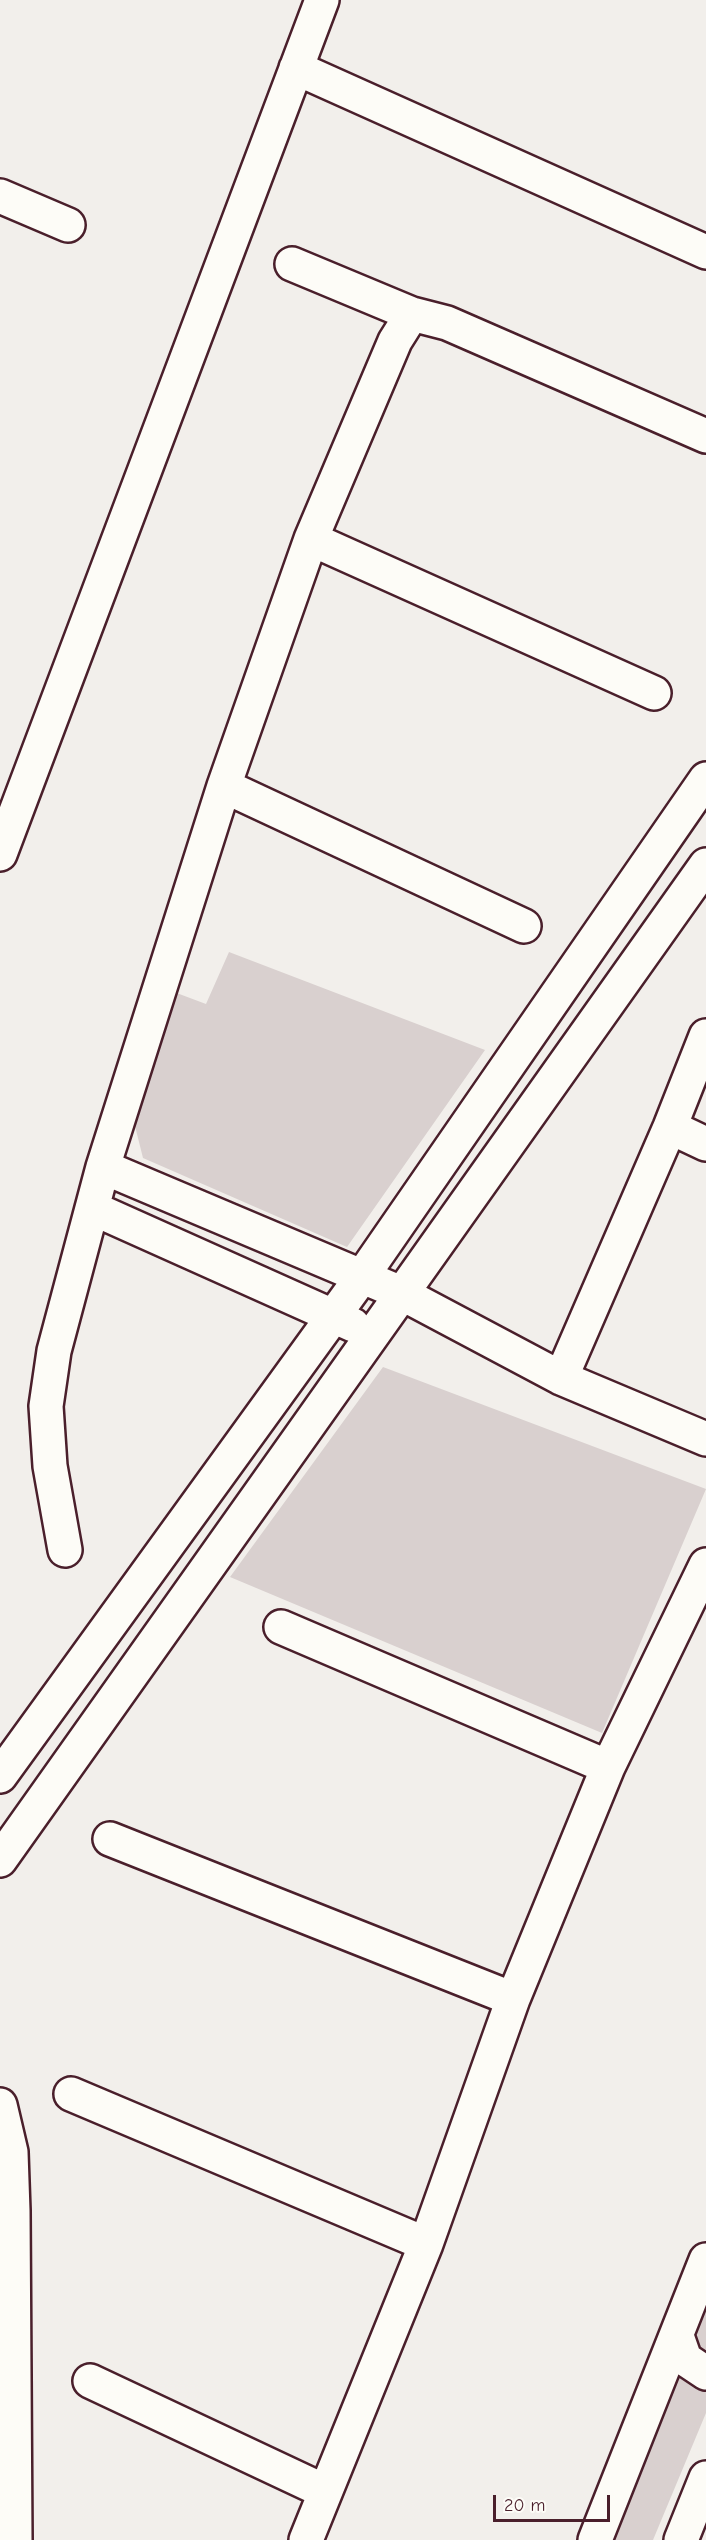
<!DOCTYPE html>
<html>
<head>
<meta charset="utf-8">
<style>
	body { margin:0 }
	#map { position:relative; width:706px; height:2540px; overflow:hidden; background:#f2efeb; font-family:"Comic Neue",sans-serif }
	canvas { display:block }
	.scale { position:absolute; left:493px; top:2495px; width:117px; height:27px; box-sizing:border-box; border:3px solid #4a1f2b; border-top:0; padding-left:8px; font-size:18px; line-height:21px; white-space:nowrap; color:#4a1f2b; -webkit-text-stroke:4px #fdfcf7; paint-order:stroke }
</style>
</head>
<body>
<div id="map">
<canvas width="706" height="2540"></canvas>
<div class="scale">20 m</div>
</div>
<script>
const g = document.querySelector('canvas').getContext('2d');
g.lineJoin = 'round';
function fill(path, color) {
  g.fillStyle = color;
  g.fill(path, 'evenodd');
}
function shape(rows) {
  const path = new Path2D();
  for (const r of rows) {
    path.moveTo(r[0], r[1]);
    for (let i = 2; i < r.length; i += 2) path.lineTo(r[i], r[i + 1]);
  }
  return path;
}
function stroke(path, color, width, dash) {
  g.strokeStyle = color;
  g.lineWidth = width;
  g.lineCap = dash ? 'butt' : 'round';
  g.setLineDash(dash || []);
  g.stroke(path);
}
const green = shape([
	[229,952,485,1050,347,1247,143,1158,134,1122,174,992,206,1004],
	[383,1367,706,1489,602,1733,230,1577],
	[706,2310,706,2413,653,2540,613,2540]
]);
const minor = shape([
	[296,68,706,252],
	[0,196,68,225],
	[292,264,412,314,447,323,706,436],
	[311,539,654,693],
	[224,786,524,926],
	[0,854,322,0],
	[670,1127,706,1144],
	[103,1167,401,1293,561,1378,706,1439],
	[92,1208,353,1325],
	[561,1378,670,1127,706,1036],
	[65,1550,50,1466,46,1406,54,1351,103,1167,224,786,311,539,395,341,412,314],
	[281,1627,608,1767],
	[0,1776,361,1278,706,779],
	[110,1839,513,1999],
	[0,1860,706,865],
	[71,2094,426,2244],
	[0,2105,11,2152,13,2211,15,2540],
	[677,2336,685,2359,706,2373],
	[90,2381,324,2491],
	[306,2540,426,2244,513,1999,608,1767,706,1565],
	[595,2540,706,2260],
	[681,2540,706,2478]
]);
fill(green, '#d9d0cf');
stroke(minor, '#4a1f2b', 38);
stroke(minor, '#fdfcf7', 33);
</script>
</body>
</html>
